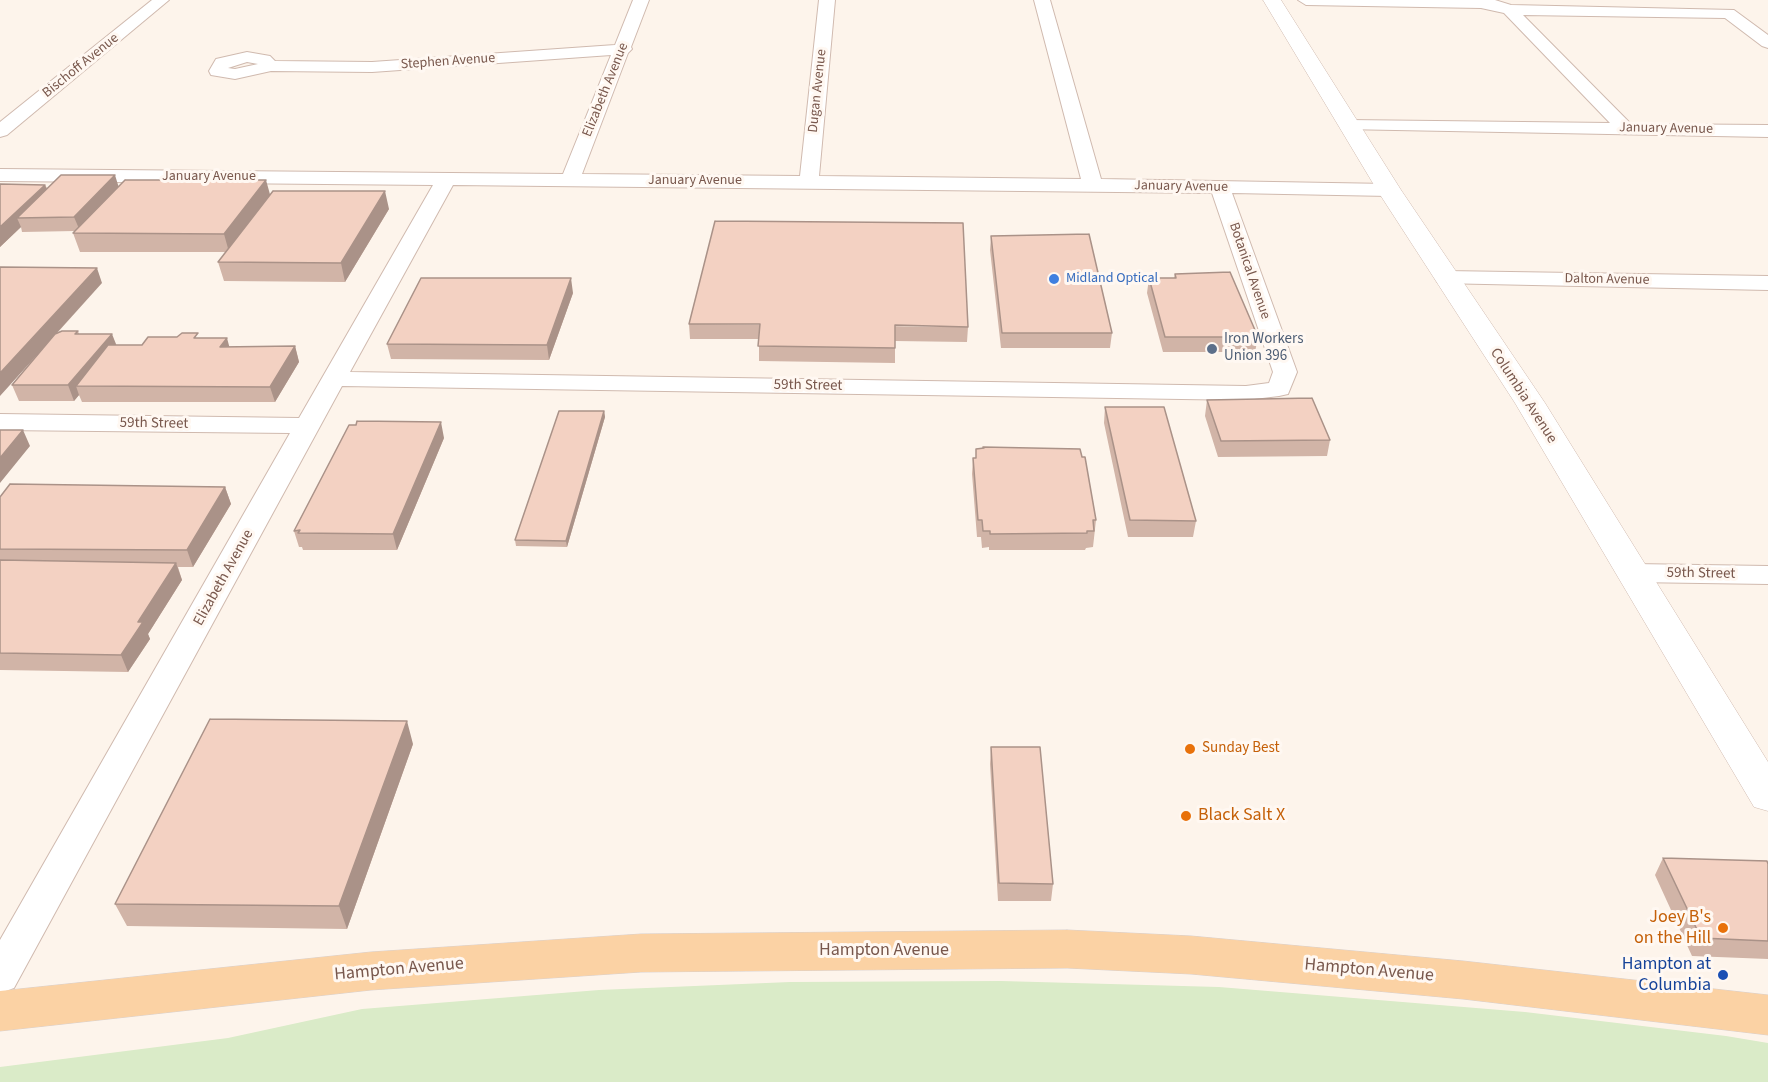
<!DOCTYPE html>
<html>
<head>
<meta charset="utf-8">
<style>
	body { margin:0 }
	canvas { display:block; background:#fdf4eb }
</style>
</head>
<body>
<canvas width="1768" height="1082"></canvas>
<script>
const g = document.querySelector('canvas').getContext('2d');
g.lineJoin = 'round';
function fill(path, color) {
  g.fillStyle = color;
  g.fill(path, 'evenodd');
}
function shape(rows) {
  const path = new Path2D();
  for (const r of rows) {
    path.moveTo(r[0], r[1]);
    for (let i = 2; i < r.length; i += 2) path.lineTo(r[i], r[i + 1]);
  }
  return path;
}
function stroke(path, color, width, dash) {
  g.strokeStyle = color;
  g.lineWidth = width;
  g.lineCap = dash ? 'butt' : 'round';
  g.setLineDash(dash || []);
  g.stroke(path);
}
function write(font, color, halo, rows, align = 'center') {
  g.font = font + ' "Source Sans 3",sans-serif';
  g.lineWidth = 6;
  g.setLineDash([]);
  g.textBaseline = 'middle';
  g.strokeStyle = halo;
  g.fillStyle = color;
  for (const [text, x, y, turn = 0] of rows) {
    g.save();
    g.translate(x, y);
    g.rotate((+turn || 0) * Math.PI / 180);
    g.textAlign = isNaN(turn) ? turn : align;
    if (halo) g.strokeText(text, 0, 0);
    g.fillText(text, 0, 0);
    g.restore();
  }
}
const green = shape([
	[1001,981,1219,987,1525,1012,1726,1036,1768,1043,1768,1082,0,1082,0,1067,228,1038,362,1009,599,990,790,982]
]);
const minor = shape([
	[152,0,169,0,7,135,0,137,0,122,152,0],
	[633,0,649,0,631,47,632,49,628,53,582,174,800,176,819,0,835,0,819,176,1081,179,1034,0,1050,0,1101,179,1389,184,1396,186,1399,190,1396,194,1389,196,1232,193,1297,372,1288,394,1279,396,1246,400,342,386,14,988,0,993,0,940,290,433,0,430,0,414,299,418,433,185,0,181,0,169,563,174,611,55,372,72,271,71,235,79,211,75,209,71,216,59,247,52,270,56,275,61,372,62,615,45,633,0],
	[247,62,258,64,235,69,228,68,247,62],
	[453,185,1212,193,1273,372,1269,383,1246,386,350,372,453,185],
	[1298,0,1495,0,1511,5,1734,10,1768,35,1768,48,1762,46,1725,18,1523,15,1631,124,1768,125,1768,137,1342,129,1339,125,1342,121,1348,120,1610,123,1504,13,1481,8,1306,5,1298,0],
	[1446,271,1768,276,1768,290,1438,283,1435,278,1438,273,1446,271],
	[1633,564,1768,566,1768,584,1633,582,1623,580,1618,573,1623,566,1633,564]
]);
const tertiary = shape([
	[1263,0,1281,0,1401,190,1545,403,1768,762,1768,811,1754,807,1515,403,1377,190,1263,0]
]);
const primary = shape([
	[1067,930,1191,936,1463,961,1768,995,1768,1035,1463,999,1191,974,1067,968,641,972,371,990,0,1031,0,991,371,952,641,934,1067,930]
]);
const wall = shape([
	[0,184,45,185,47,188,119,186,270,195,389,209,345,282,224,281,218,262,226,252,80,252,73,233,75,231,22,232,21,227,0,247],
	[991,236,1112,333,1110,348,1001,348,990,250],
	[1175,274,1258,337,1255,352,1163,352,1147,293,1149,278,1174,278],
	[102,283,57,333,78,331,79,334,116,345,142,345,200,338,229,347,295,346,299,362,275,402,82,402,79,395,74,401,19,401,12,385,43,348],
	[573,293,549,360,391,359,387,344],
	[689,324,968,327,967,342,895,341,895,363,759,361,759,339,690,339],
	[1207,400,1330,440,1327,456,1218,457,1205,416],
	[1105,407,1196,521,1193,537,1128,537,1104,423],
	[604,411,605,417,567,547,516,546,515,540],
	[444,438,397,550,303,550,302,547,299,547,294,531],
	[983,447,1096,520,1093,547,1086,548,1085,550,989,550,989,547,982,548,981,537,977,537,972,474,973,458,976,458,976,449,983,449],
	[225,487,231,504,193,567,178,567,182,580,148,634,150,639,128,672,0,670,0,497],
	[413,744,347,929,127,926,115,904],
	[991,747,1053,884,1051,901,998,901,990,764],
	[1663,858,1768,864,1768,959,1692,956,1655,875]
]);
const shadedWall = shape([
	[115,175,119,188,80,231,74,217],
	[266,180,271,198,229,252,224,234],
	[45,185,50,198,17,218,21,227,0,247,0,227],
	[385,191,389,209,345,282,341,263],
	[97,268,102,283,0,396,0,373],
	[571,278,573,293,549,360,547,345],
	[112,334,118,349,76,386,79,395,74,401,68,385],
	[227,338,231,353,220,347],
	[295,346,299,362,275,402,270,387],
	[604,411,605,417,567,547,566,541],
	[441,422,444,438,397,550,393,534],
	[23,430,30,446,0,483,0,458],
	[225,487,231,504,193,567,187,550],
	[176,563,182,580,148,634,150,639,128,672,121,655,138,622],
	[407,721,413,744,347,929,339,906]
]);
const building = shape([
	[61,175,115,175,74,217,17,218,61,175],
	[125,180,266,180,224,234,73,233,125,180],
	[0,184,45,185,0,227,0,184],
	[273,191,385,191,341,263,218,262,273,191],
	[715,221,963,223,968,327,895,325,895,348,758,346,760,324,689,324,715,221],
	[1089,234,1112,333,1002,333,991,236,1089,234],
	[0,267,97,268,0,373,0,267],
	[1230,272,1258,337,1165,337,1149,278,1176,278,1175,274,1230,272],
	[421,278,571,278,547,345,387,344,421,278],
	[62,331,78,331,75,334,112,334,68,385,12,385,55,334,62,331],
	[182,333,198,333,194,338,227,338,220,347,295,346,270,387,76,386,108,345,142,345,148,337,177,337,182,333],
	[1312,398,1330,440,1221,441,1207,400,1312,398],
	[1105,407,1164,407,1196,521,1130,520,1105,407],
	[559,411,604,411,566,541,515,540,559,411],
	[357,421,441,422,393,534,298,533,300,530,294,531,349,425,356,425,357,421],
	[0,430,23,430,0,458,0,430],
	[983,447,1080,449,1082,457,1085,457,1096,520,1093,520,1094,531,1087,531,1087,533,990,534,990,531,983,531,982,520,978,520,973,458,976,458,976,449,984,448,983,447],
	[10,484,225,487,187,550,0,549,0,497,10,484],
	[0,560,176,563,138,622,143,622,121,655,0,653,0,560],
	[210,719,407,721,339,906,115,904,210,719],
	[991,747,1040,747,1053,884,999,883,991,747],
	[1663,858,1767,861,1768,864,1768,941,1701,938,1663,858]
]);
const markers = [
	[1054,279,6,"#3f7fe0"],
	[1212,349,6,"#5c6f8a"],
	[1190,749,6,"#e8710a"],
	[1186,816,6,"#e8710a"],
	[1723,928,6,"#e8710a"],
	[1723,975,6,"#1a4fb4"]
];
const farStreetnames = [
	["Stephen Avenue",448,62,-4],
	["Bischoff Avenue",81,66,-39],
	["Elizabeth Avenue",606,90,-68],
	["Dugan Avenue",818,91,-84],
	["January Avenue",1666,129,1],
	["January Avenue",209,177],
	["January Avenue",695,181],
	["January Avenue",1181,187,1],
	["Botanical Avenue",1249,271,71],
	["Dalton Avenue",1607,280,1]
];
const farShopnames = [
	["Midland Optical",1066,279]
];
const serviceNames = [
	["Iron Workers",1224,340],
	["Union 396",1224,357]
];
const streetNames = [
	["59th Street",808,386,1],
	["Columbia Avenue",1523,396,57],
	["59th Street",154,424,1],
	["59th Street",1701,574,1],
	["Elizabeth Avenue",224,578,-61]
];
const foodNames = [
	["Sunday Best",1202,749]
];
const nearFoodnames = [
	["Black Salt X",1198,816],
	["Joey B's",1711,918,"right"],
	["on the Hill",1711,939,"right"]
];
const nearStreetnames = [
	["Hampton Avenue",884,951],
	["Hampton Avenue",399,970,-5],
	["Hampton Avenue",1369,971,5]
];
const nearTransitnames = [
	["Hampton at",1711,965],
	["Columbia",1711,986]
];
fill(green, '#daebc8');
stroke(minor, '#d0baaf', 2);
stroke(tertiary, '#d0baaf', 1);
stroke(primary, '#d9d0cd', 1);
fill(minor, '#fff');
fill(tertiary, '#fff');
fill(primary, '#fbd2a4');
fill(wall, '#d1b4a7');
fill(shadedWall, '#aa9288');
fill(building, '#f3d1c2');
stroke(building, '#aa9288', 1.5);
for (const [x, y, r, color] of markers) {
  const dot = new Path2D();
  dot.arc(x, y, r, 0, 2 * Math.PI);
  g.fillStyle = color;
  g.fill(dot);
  stroke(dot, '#fff8f2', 2);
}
write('14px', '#79584d', '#fff8f2', farStreetnames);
write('14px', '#366cbe', '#fff8f2', farShopnames, 'left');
write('15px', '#4e5e75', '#fff8f2', serviceNames, 'left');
write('15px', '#79584d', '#fff8f2', streetNames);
write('15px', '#c56008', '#fff8f2', foodNames, 'left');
write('18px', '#c56008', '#fff8f2', nearFoodnames, 'left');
write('18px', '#79584d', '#fff8f2', nearStreetnames);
write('18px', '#164399', '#fff8f2', nearTransitnames, 'right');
</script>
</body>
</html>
